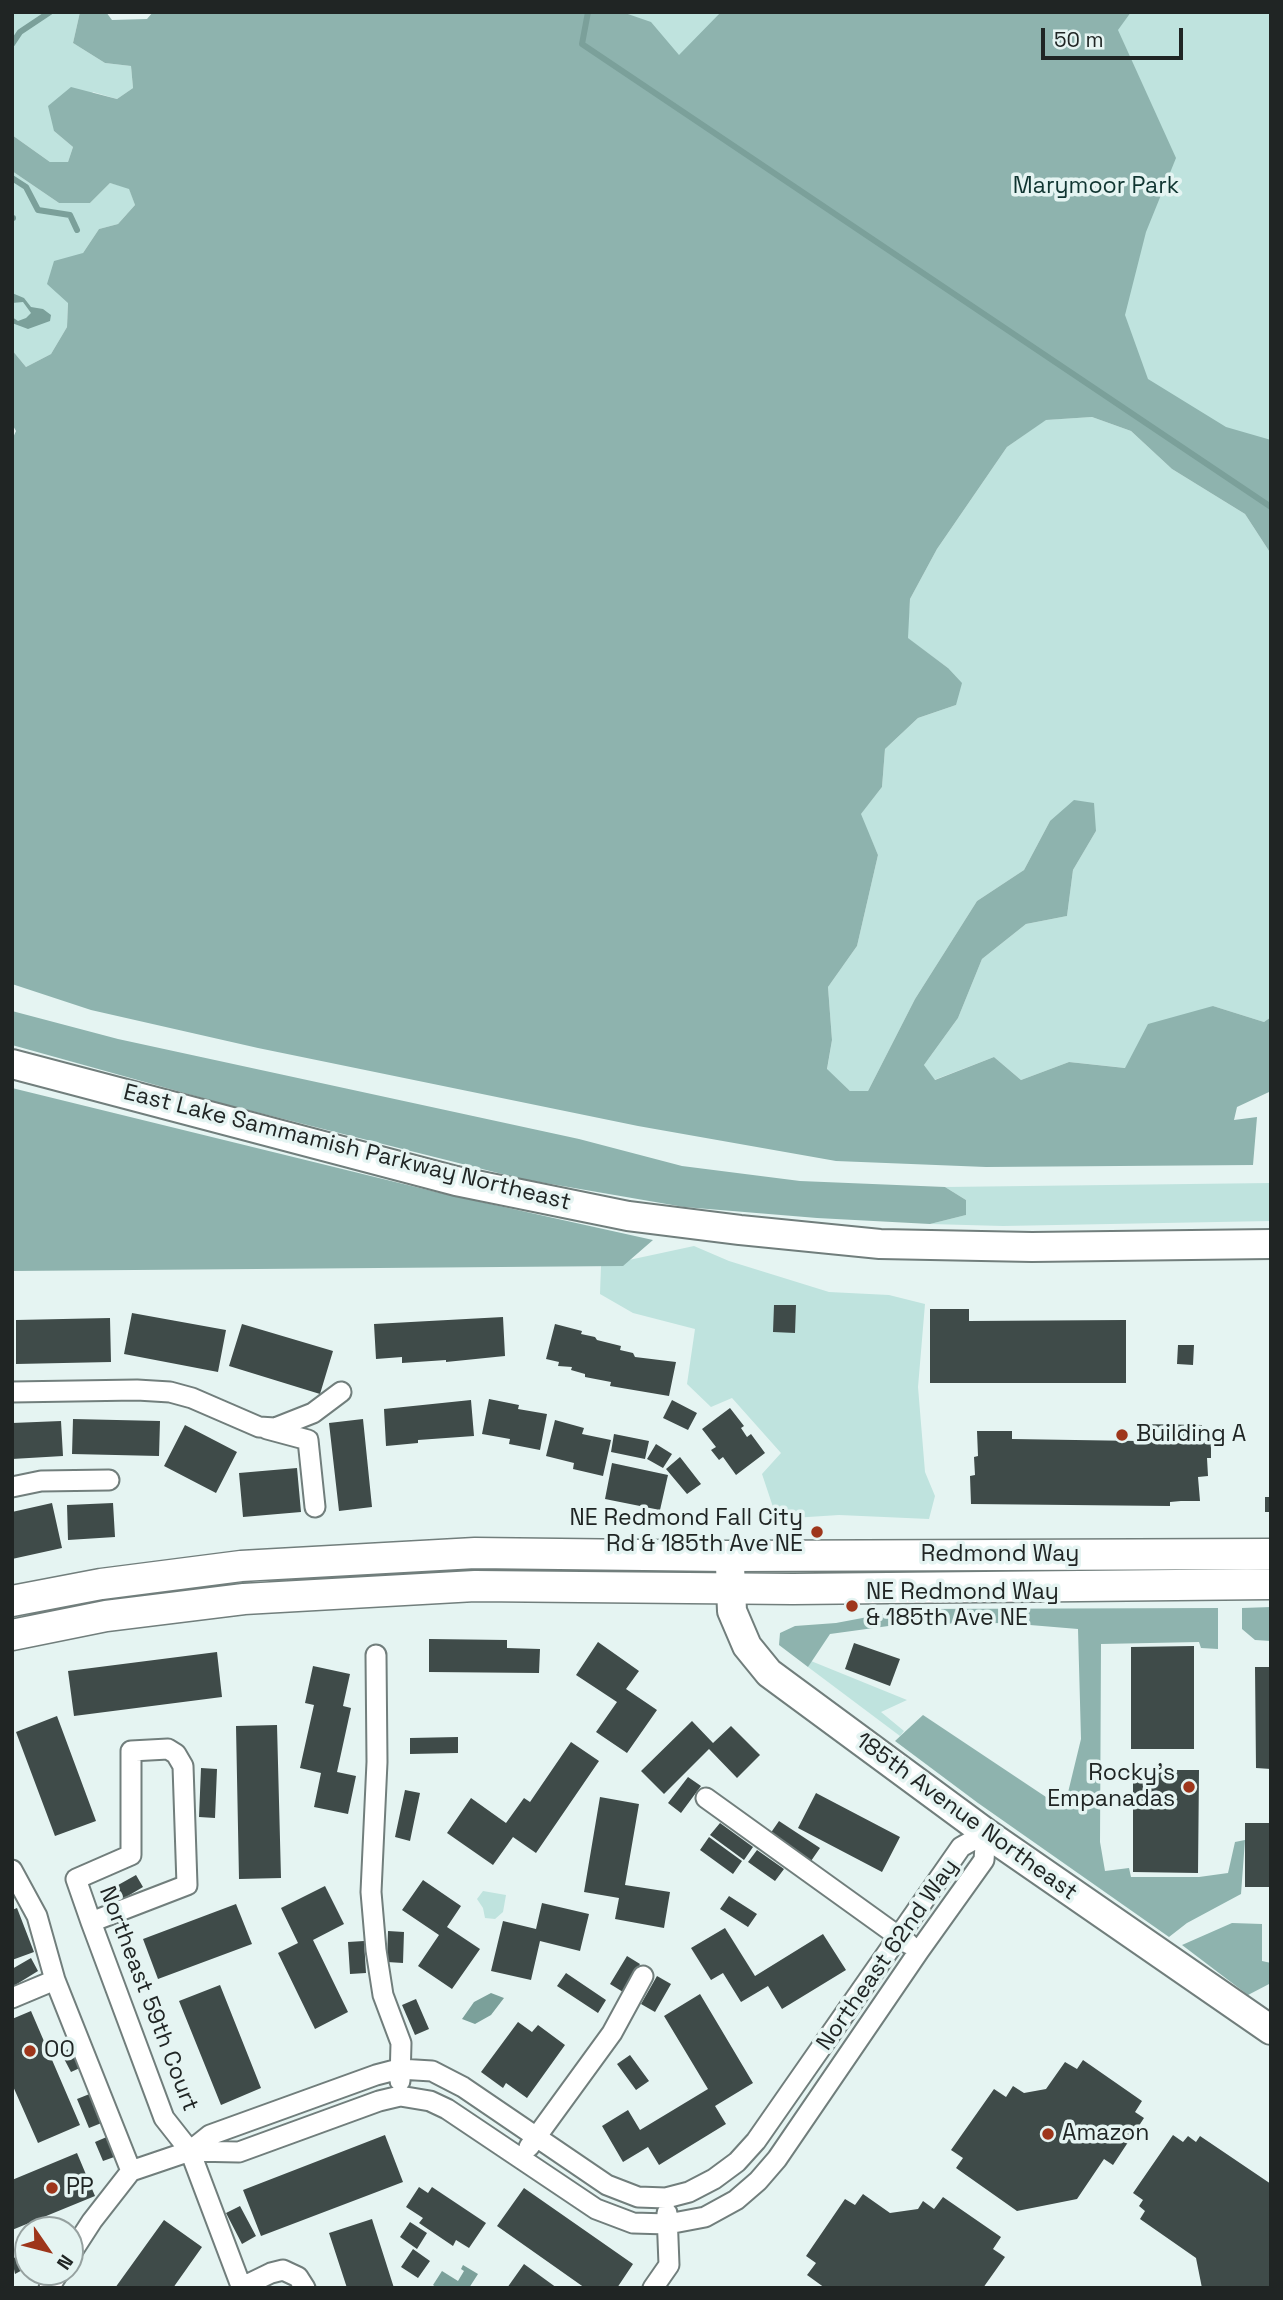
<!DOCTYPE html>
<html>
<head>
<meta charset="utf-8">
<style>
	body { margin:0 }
	#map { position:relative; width:1283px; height:2300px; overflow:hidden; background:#e5f4f2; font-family:"Space Grotesk",sans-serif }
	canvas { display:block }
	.frame { position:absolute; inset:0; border:14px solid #202524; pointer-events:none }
	.north { position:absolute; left:14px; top:2216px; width:70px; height:70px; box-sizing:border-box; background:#e5f4f2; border:2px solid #96a1a0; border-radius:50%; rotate:125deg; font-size:19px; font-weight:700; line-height:28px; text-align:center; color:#202524 }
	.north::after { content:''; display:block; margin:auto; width:24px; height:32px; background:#9e361b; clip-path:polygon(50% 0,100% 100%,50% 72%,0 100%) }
	.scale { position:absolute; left:1041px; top:28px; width:142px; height:32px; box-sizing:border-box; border:4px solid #202524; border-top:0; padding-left:9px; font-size:21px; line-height:24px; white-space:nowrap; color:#202524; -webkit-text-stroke:5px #e5f4f2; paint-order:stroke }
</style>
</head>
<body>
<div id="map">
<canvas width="1283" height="2300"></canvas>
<div class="frame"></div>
<div class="north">N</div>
<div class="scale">50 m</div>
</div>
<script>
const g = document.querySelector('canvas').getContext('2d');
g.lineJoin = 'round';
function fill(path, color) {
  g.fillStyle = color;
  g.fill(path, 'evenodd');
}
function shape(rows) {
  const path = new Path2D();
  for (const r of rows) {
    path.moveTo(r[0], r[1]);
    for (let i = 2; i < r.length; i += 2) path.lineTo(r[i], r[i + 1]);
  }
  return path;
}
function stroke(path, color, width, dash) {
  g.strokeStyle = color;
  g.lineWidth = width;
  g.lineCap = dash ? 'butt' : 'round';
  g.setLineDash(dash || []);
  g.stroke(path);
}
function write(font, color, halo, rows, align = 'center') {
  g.font = font + ' "Space Grotesk",sans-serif';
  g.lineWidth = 7;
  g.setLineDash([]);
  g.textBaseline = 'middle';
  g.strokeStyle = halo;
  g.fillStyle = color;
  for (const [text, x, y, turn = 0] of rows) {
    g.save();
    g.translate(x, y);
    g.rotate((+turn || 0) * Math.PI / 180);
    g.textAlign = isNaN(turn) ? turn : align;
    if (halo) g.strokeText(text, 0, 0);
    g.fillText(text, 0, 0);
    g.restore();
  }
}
const green = shape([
	[12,12,80,12,73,43,105,63,131,66,133,88,117,99,93,92,54,131,73,147,68,162,50,162,12,135],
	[522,12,1271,12,1271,519],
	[12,171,59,203,90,203,110,183,129,188,135,205,118,224,99,229,83,253,68,302,67,327,51,354,26,367,12,350],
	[1092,417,1131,431,1172,469,1245,514,1271,554,1271,1017,1264,1022,1213,1006,1126,1068,1069,1062,1021,1080,994,1057,934,1080,924,1065,958,1018,982,959,1026,924,1067,916,1073,870,1096,831,1050,821,1024,870,977,901,915,999,868,1091,850,1091,827,1070,832,1040,828,987,857,946,878,855,860,815,882,787,885,749,918,718,956,705,948,668,907,638,910,599,937,549,1007,447,1045,420],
	[1271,1183,1271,1221,1003,1226,930,1224,966,1215,966,1200,945,1187],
	[694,1246,729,1261,829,1292,889,1295,925,1304,918,1387,925,1472,935,1496,929,1519,839,1515,777,1519,762,1474,781,1453,732,1398,711,1407,687,1384,695,1329,633,1313,600,1294,601,1266],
	[811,1661,907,1700,881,1712,904,1731,900,1736,808,1667],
	[483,1891,506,1895,503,1912,495,1919,485,1918,483,1908,477,1899]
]);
const forest = shape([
	[80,12,106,12,112,20,147,19,153,12,622,12,651,22,679,55,721,12,1131,12,1118,30,1176,158,1146,232,1125,315,1148,379,1226,427,1271,440,1271,554,1245,514,1172,469,1131,431,1092,417,1046,420,1007,447,937,549,910,599,908,638,948,668,962,683,956,705,918,718,885,749,882,787,861,814,878,855,857,946,828,987,832,1040,827,1069,850,1091,868,1091,915,999,977,901,1024,870,1050,821,1074,800,1094,803,1096,831,1073,870,1067,916,1026,924,982,959,958,1018,924,1065,935,1080,994,1057,1021,1080,1069,1062,1125,1068,1148,1024,1213,1006,1264,1022,1271,1017,1271,1088,1269,1092,1237,1107,1234,1120,1257,1117,1253,1165,986,1167,836,1161,638,1126,258,1048,91,1010,12,984,12,440,16,431,12,424,12,350,26,367,51,354,67,327,68,303,47,284,54,261,83,253,99,229,118,224,135,205,129,189,110,183,90,203,59,203,12,171,12,135,50,162,68,162,73,147,54,131,48,106,71,87,117,99,133,88,131,66,105,63,73,43],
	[12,1011,118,1039,579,1139,682,1166,800,1181,945,1187,966,1200,966,1215,930,1224,817,1218,684,1207,522,1179,224,1104,12,1045],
	[12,1088,436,1192,653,1240,623,1266,12,1271],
	[1271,1607,1271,1641,1255,1640,1242,1629,1242,1608],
	[1218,1608,1218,1649,1201,1648,1199,1642,1101,1644,1100,1842,1105,1871,1129,1868,1131,1877,1199,1877,1228,1873,1235,1842,1245,1840,1241,1894,1187,1923,1169,1937,978,1803,895,1741,923,1715,1064,1809,1081,1739,1078,1629,1006,1623,903,1624,830,1634,808,1667,779,1645,780,1633,795,1626,836,1623,910,1609],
	[1232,1923,1262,1924,1262,1961,1271,1963,1271,1983,1248,1995,1182,1945]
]);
const water = shape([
	[12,293,24,298,31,307,43,309,51,315,50,321,28,329,12,323,12,317,18,321,26,318,31,313,23,302,12,303],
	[491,1993,504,1998,491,2015,475,2024,462,2019,474,2002],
	[463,2265,478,2274,469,2288,437,2288,433,2285,442,2271,458,2281,464,2271,461,2269]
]);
const stream = shape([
	[588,12,582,44,1271,507],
	[12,44,20,32,50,12],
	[12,178,26,187,38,210,70,215,77,230],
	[12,218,13,218]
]);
const building = shape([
	[774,1305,796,1305,795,1333,773,1332],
	[930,1309,969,1309,969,1321,1126,1320,1126,1383,930,1383],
	[132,1313,226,1330,218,1372,124,1354],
	[503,1317,505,1356,446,1362,446,1360,402,1363,402,1357,376,1359,374,1324],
	[110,1318,111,1362,16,1364,16,1320],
	[242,1324,333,1351,320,1394,229,1366],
	[555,1324,582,1331,581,1334,595,1337,597,1340,621,1346,620,1350,633,1353,635,1357,676,1362,669,1396,610,1386,611,1382,585,1377,585,1374,571,1370,572,1367,558,1366,559,1362,546,1359],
	[1178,1345,1194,1345,1193,1365,1177,1364],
	[489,1399,519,1405,518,1409,547,1414,540,1450,509,1444,510,1439,482,1434],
	[471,1400,474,1436,418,1440,418,1443,386,1446,384,1409],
	[672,1400,697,1413,688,1430,663,1418],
	[730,1408,744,1426,741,1428,747,1437,751,1434,765,1453,736,1475,723,1457,719,1460,711,1450,716,1447,702,1429],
	[73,1419,160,1421,159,1456,72,1454],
	[363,1419,372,1507,339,1511,329,1423],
	[555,1420,584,1428,582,1434,611,1440,603,1476,573,1469,574,1463,546,1456],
	[61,1421,63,1456,12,1459,12,1423],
	[1138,1424,1202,1425,1202,1431,1211,1431,1211,1458,1207,1458,1208,1476,1198,1477,1200,1501,1181,1501,1170,1502,1170,1506,971,1504,970,1476,975,1475,974,1457,978,1456,977,1431,1012,1431,1012,1439,1138,1441],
	[185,1425,237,1452,216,1493,164,1466],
	[614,1434,649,1441,645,1459,611,1452],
	[656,1444,672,1454,663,1468,647,1459],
	[680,1457,701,1484,687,1494,666,1469],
	[612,1463,668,1475,660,1510,605,1499],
	[297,1468,301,1512,243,1517,239,1473],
	[1265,1497,1271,1497,1271,1512,1265,1512],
	[52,1503,62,1548,12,1559,12,1512],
	[113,1503,115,1537,68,1540,67,1505],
	[429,1639,507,1640,507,1648,540,1649,539,1673,429,1672],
	[598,1642,639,1671,626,1689,657,1710,627,1753,596,1732,617,1702,576,1675],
	[854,1643,900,1659,890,1686,845,1669],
	[1194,1646,1194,1749,1131,1749,1131,1647],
	[217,1652,222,1697,74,1716,68,1671],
	[313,1666,350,1674,343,1706,351,1708,337,1772,356,1776,348,1814,314,1807,321,1773,300,1768,314,1705,305,1703],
	[1255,1667,1271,1667,1271,1769,1256,1768],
	[57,1716,96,1821,55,1836,16,1732],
	[692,1721,713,1743,731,1726,760,1755,737,1778,709,1749,664,1794,641,1771],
	[277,1725,281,1878,239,1879,236,1726],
	[458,1737,458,1753,410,1754,410,1738],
	[571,1742,599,1761,536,1853,513,1837,493,1865,447,1833,471,1798,506,1823,524,1798,530,1802],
	[201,1768,217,1769,215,1818,199,1817],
	[1133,1770,1199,1770,1198,1873,1133,1872],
	[688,1777,701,1786,681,1813,668,1803],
	[405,1790,420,1793,410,1841,395,1837],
	[816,1793,900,1837,882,1872,798,1828],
	[600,1797,639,1804,625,1885,670,1892,664,1928,615,1919,619,1898,584,1892],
	[779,1821,820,1848,811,1861,770,1834],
	[720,1823,753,1847,744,1860,710,1835],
	[1245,1823,1271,1823,1271,1887,1245,1887],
	[709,1837,742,1861,733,1874,700,1850],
	[757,1850,784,1869,775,1881,748,1862],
	[136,1875,143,1887,109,1907,102,1894],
	[423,1880,461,1906,447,1927,480,1949,452,1989,418,1966,439,1935,402,1910],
	[325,1886,344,1924,313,1940,348,2012,315,2029,278,1953,298,1943,281,1908],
	[729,1896,757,1914,748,1927,720,1909],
	[542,1903,589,1914,580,1951,540,1941,531,1980,491,1971,503,1921,536,1929],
	[236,1904,252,1944,158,1979,143,1939],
	[17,1908,34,1952,12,1960,12,1910],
	[725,1928,755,1976,823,1934,846,1970,782,2009,768,1986,741,2002,723,1973,711,1980,691,1948],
	[388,1931,404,1932,403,1963,387,1962],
	[364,1941,366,1973,350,1974,348,1942],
	[627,1956,640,1964,623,1992,610,1984],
	[31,1958,38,1971,12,1987,12,1969],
	[566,1973,606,2000,598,2013,557,1986],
	[657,1976,671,1984,655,2012,641,2004],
	[220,1985,261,2088,221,2105,179,2001],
	[700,1994,753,2083,715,2106,726,2124,659,2165,648,2147,623,2162,602,2126,628,2110,640,2130,708,2089,664,2016],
	[416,1999,429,2029,415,2035,402,2005],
	[31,2011,80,2125,38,2143,12,2084,12,2019],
	[518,2022,532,2032,538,2025,565,2045,527,2098,506,2083,503,2088,481,2072],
	[72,2047,82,2067,71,2072,61,2053],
	[630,2055,649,2081,636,2090,617,2064],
	[1083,2060,1142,2101,1135,2112,1144,2118,1113,2165,1104,2159,1077,2199,1017,2211,956,2168,963,2158,951,2150,994,2089,1006,2097,1013,2086,1024,2093,1046,2089,1065,2062,1077,2069],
	[92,2093,104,2122,89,2128,77,2099],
	[385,2135,403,2182,261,2236,243,2190],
	[1173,2135,1183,2142,1188,2136,1196,2142,1200,2136,1271,2184,1271,2288,1202,2288,1196,2258,1140,2219,1145,2211,1139,2206,1143,2200,1133,2193],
	[109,2136,117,2156,103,2161,95,2142],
	[77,2153,95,2196,12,2230,12,2180],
	[419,2187,428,2193,432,2187,486,2223,469,2248,456,2240,453,2246,419,2223,423,2218,406,2207],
	[524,2188,633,2264,617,2288,585,2288,497,2226],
	[863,2194,890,2213,918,2209,923,2201,934,2209,943,2197,1001,2237,993,2249,1005,2257,983,2288,825,2288,807,2275,816,2263,806,2256,845,2199,855,2205],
	[240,2206,256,2236,242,2244,226,2213],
	[372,2219,394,2288,347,2288,329,2233],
	[164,2220,202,2247,173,2288,115,2288],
	[410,2222,427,2233,417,2249,400,2237],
	[413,2249,430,2261,418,2278,401,2267],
	[28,2250,28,2267,15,2274,12,2259],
	[524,2264,557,2288,507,2288]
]);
const street = shape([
	[12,1392,137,1390,170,1392,192,1398,259,1427,275,1428,313,1413,341,1392],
	[267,1429,308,1440,315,1507],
	[12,1487,41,1481,109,1480],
	[376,1655,377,1762,371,1892,376,1950,383,1995,401,2043,400,2081],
	[706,1798,909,1944],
	[12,1870,37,1916,55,1980,131,2171],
	[91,1922,187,1885,183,1766,176,1754,168,1749,131,1751,131,1855,76,1879,91,1922,164,2118,190,2151,241,2286],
	[12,1998,55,1980],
	[529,2147,612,2033,643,1976],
	[190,2151,210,2135,376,2075,399,2069,432,2071,463,2087,607,2185,638,2197,666,2198,689,2192,714,2179,737,2162,756,2141,961,1847,986,1833],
	[131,2171,190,2151,239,2152,379,2101,400,2096,430,2101,447,2109,596,2209,633,2223,668,2224,705,2217,736,2200,758,2181,777,2159,919,1951,984,1860,986,1833],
	[70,2255,92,2221,131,2171],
	[49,2288,59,2272],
	[240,2288,271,2273,283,2270,298,2277,305,2288],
	[653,2288,669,2265,667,2213]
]);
const secondary = shape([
	[12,1064,456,1181,628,1216,740,1230,880,1244,1032,1247,1271,1244],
	[730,1566,732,1611,747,1646,769,1673,986,1833,1271,2030]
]);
const primary = shape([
	[12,1601,101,1584,241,1566,475,1553,729,1556,1271,1554],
	[12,1635,106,1616,244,1599,475,1586,793,1589,1271,1584]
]);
const markers = [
	[1122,1435,7,"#9e361b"],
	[817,1532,7,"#9e361b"],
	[852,1606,7,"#9e361b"],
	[1189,1787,7,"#9e361b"],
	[30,2051,7,"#9e361b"],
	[1048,2134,7,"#9e361b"],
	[52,2188,7,"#9e361b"]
];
const parkNames = [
	["Marymoor Park",1096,187]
];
const streetNames = [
	["East Lake Sammamish Parkway Northeast",347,1148,14],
	["Redmond Way",1000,1555],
	["185th Avenue Northeast",966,1817,36],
	["Northeast 62nd Way",888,1955,-55],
	["Northeast 59th Court",148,1999,69]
];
const poiNames = [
	["Building A",1136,1435],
	["NE Redmond Fall City",803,1519,"right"],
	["Rd & 185th Ave NE",803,1545,"right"],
	["NE Redmond Way",866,1593],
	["& 185th Ave NE",866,1619],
	["Rocky’s",1175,1774,"right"],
	["Empanadas",1175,1800,"right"],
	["OO",44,2051],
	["Amazon",1062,2134],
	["PP",66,2188]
];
fill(green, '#bfe3de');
fill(forest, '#8eb3ae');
fill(water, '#7ba09a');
stroke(stream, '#7ba09a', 6);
fill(building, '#3f4b49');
stroke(street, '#717e7c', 23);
stroke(secondary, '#717e7c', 32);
stroke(primary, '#717e7c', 33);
stroke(street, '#fff', 19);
stroke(secondary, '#fff', 28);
stroke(primary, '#fff', 30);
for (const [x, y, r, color] of markers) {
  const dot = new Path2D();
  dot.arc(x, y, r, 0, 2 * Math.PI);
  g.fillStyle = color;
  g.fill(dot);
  stroke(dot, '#e5f4f2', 2.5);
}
write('23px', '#103531', '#e5f4f2', parkNames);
write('23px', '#202524', '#e5f4f2', streetNames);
write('23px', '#202524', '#e5f4f2', poiNames, 'left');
</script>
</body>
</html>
